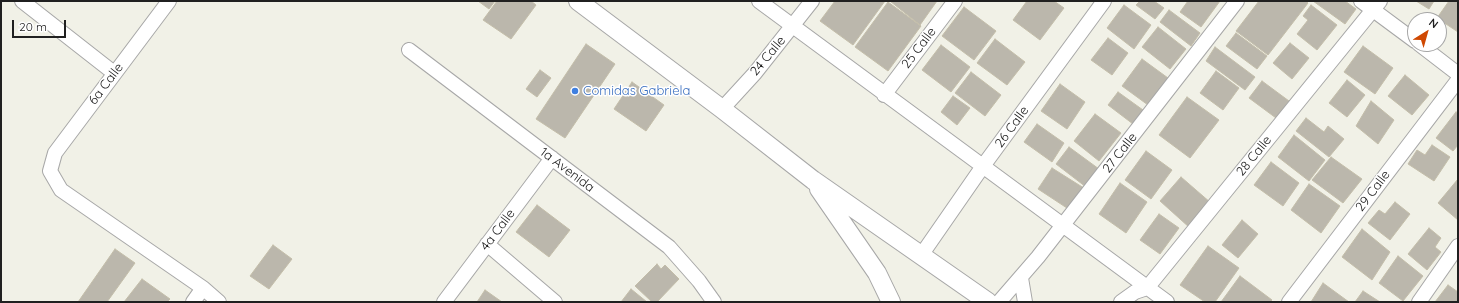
<!DOCTYPE html>
<html>
<head>
<meta charset="utf-8">
<style>
	body { margin:0 }
	#map { position:relative; width:1459px; height:303px; overflow:hidden; background:#f1f1e7; font-family:Quicksand,sans-serif }
	canvas { display:block }
	.frame { position:absolute; inset:0; border:2px solid #202020; pointer-events:none }
	.north { position:absolute; left:1407px; top:12px; width:40px; height:40px; box-sizing:border-box; background:#fff; border:1px solid #a6a6a6; border-radius:50%; rotate:37deg; font-size:11px; font-weight:700; line-height:16px; text-align:center; color:#202020 }
	.north::after { content:''; display:block; margin:auto; width:14px; height:18px; background:#cf4802; clip-path:polygon(50% 0,100% 100%,50% 72%,0 100%) }
	.scale { position:absolute; left:12px; top:20px; width:54px; height:18px; box-sizing:border-box; border:2px solid #202020; border-top:0; padding-left:5px; font-size:12px; line-height:14px; white-space:nowrap; color:#202020; -webkit-text-stroke:3px #fff; paint-order:stroke }
</style>
</head>
<body>
<div id="map">
<canvas width="1459" height="303"></canvas>
<div class="frame"></div>
<div class="north">N</div>
<div class="scale">20 m</div>
</div>
<script>
const g = document.querySelector('canvas').getContext('2d');
g.lineJoin = 'round';
function fill(path, color) {
  g.fillStyle = color;
  g.fill(path, 'evenodd');
}
function shape(rows) {
  const path = new Path2D();
  for (const r of rows) {
    path.moveTo(r[0], r[1]);
    for (let i = 2; i < r.length; i += 2) path.lineTo(r[i], r[i + 1]);
  }
  return path;
}
function stroke(path, color, width, dash) {
  g.strokeStyle = color;
  g.lineWidth = width;
  g.lineCap = dash ? 'butt' : 'round';
  g.setLineDash(dash || []);
  g.stroke(path);
}
function write(font, color, halo, rows, align = 'center') {
  g.font = font + ' Quicksand,sans-serif';
  g.lineWidth = 3;
  g.setLineDash([]);
  g.textBaseline = 'middle';
  g.strokeStyle = halo;
  g.fillStyle = color;
  for (const [text, x, y, turn = 0] of rows) {
    g.save();
    g.translate(x, y);
    g.rotate((+turn || 0) * Math.PI / 180);
    g.textAlign = isNaN(turn) ? turn : align;
    if (halo) g.strokeText(text, 0, 0);
    g.fillText(text, 0, 0);
    g.restore();
  }
}
const building = shape([
	[478,1,495,1,489,9,478,1],
	[497,1,531,1,536,5,511,39,483,20,497,1],
	[835,1,885,1,853,45,820,21,835,1],
	[890,1,937,1,920,25,890,1],
	[1027,1,1054,1,1064,8,1040,40,1013,20,1027,1],
	[1140,1,1154,1,1164,8,1155,19,1136,5,1140,1],
	[1188,1,1220,1,1201,27,1180,12,1188,1],
	[1259,1,1306,1,1308,3,1268,55,1236,31,1259,1],
	[1313,1,1345,1,1356,9,1345,24,1313,1],
	[1416,1,1434,1,1429,9,1416,1],
	[1449,1,1458,1,1458,32,1437,18,1449,1],
	[888,2,921,26,888,71,855,47,888,2],
	[1124,5,1151,25,1134,49,1107,28,1124,5],
	[1311,5,1337,25,1317,50,1297,34,1308,20,1303,16,1311,5],
	[964,7,996,31,974,60,942,36,964,7],
	[1169,10,1200,33,1191,46,1160,22,1169,10],
	[1158,27,1186,49,1170,69,1142,47,1158,27],
	[1236,33,1267,56,1257,69,1226,46,1236,33],
	[1108,38,1128,53,1112,75,1091,60,1108,38],
	[995,39,1025,62,1007,85,977,63,995,39],
	[1290,43,1309,58,1292,79,1273,63,1290,43],
	[586,44,615,64,565,138,536,119,586,44],
	[941,45,970,67,951,92,922,70,941,45],
	[1363,46,1393,68,1375,94,1344,72,1363,46],
	[1215,47,1255,77,1245,90,1206,61,1215,47],
	[1142,59,1168,78,1148,105,1122,86,1142,59],
	[540,70,551,78,537,97,526,89,540,70],
	[1216,71,1239,88,1223,110,1200,93,1216,71],
	[971,72,1001,95,985,116,955,93,971,72],
	[1405,75,1429,95,1412,115,1388,96,1405,75],
	[1347,80,1365,95,1347,117,1329,103,1347,80],
	[1262,81,1289,101,1276,118,1249,98,1262,81],
	[632,82,664,105,646,131,614,109,632,82],
	[1060,84,1085,102,1067,129,1041,111,1060,84],
	[1118,92,1143,110,1133,124,1108,105,1118,92],
	[953,96,970,108,957,125,941,112,953,96],
	[1187,97,1219,120,1190,158,1159,135,1187,97],
	[1371,101,1394,120,1378,144,1356,126,1371,101],
	[1456,112,1458,113,1458,145,1453,151,1436,138,1456,112],
	[1095,114,1121,133,1099,161,1074,141,1095,114],
	[1306,118,1324,132,1328,126,1344,139,1329,157,1296,131,1306,118],
	[1037,124,1064,143,1052,162,1024,142,1037,124],
	[1294,135,1325,160,1309,181,1278,157,1294,135],
	[1432,145,1450,157,1434,181,1408,164,1417,150,1425,155,1432,145],
	[1069,147,1099,169,1086,187,1056,164,1069,147],
	[1146,151,1172,170,1151,199,1125,180,1146,151],
	[1331,157,1362,179,1343,203,1312,180,1331,157],
	[1271,162,1299,183,1283,206,1254,185,1271,162],
	[1052,168,1087,190,1073,212,1038,189,1052,168],
	[1181,177,1211,203,1190,228,1160,201,1181,177],
	[1458,179,1458,220,1438,203,1458,179],
	[1120,183,1147,202,1126,233,1099,214,1120,183],
	[1309,184,1340,206,1321,233,1291,210,1309,184],
	[1395,202,1410,214,1390,240,1368,223,1379,210,1385,214,1395,202],
	[537,205,570,230,549,257,516,232,537,205],
	[1159,214,1179,228,1160,254,1140,240,1159,214],
	[1242,220,1258,234,1238,258,1222,245,1242,220],
	[1429,228,1441,238,1435,247,1441,252,1427,270,1408,254,1429,228],
	[1362,229,1390,252,1372,280,1342,257,1362,229],
	[273,245,292,259,269,289,250,276,273,245],
	[1208,246,1239,268,1215,302,1205,302,1180,285,1208,246],
	[115,249,135,263,107,302,78,302,115,249],
	[1398,256,1423,276,1403,301,1379,283,1398,256],
	[657,264,661,269,665,265,679,279,657,302,652,302,635,286,657,264],
	[1240,276,1272,300,1270,302,1221,302,1240,276],
	[142,279,170,299,167,302,124,302,142,279],
	[1323,283,1349,302,1311,302,1323,283],
	[1448,285,1458,292,1458,302,1435,302,1448,285],
	[631,289,647,302,621,302,631,289],
	[485,290,502,302,477,302,485,290],
	[1363,291,1380,302,1355,302,1363,291]
]);
const minor = shape([
	[22,1,114,73],
	[169,1,55,153,50,171,61,190,203,288,219,302],
	[759,1,1167,302],
	[1361,1,1415,41],
	[1419,44,1458,74],
	[409,50,669,247,699,281,714,302],
	[884,95,955,1],
	[722,109,755,73,812,1],
	[487,244,555,302],
	[922,254,983,166,1104,1],
	[1021,278,1025,302],
	[193,302,203,288],
	[444,302,552,158],
	[999,302,1038,257,1237,1],
	[1121,302,1135,292,1147,288,1380,1],
	[1289,302,1458,80],
	[1419,302,1458,246]
]);
const tertiary = shape([
	[578,1,722,109,813,180,988,302],
	[819,189,877,273,891,302]
]);
const markers = [
	[575,91,4,"#3f7fe0"]
];
const streetNames = [
	["25 Calle",919,48,-53],
	["24 Calle",768,56,-50],
	["6a Calle",106,84,-53],
	["26 Calle",1012,127,-54],
	["27 Calle",1120,153,-52],
	["28 Calle",1254,156,-51],
	["1a Avenida",567,170,37],
	["29 Calle",1373,191,-53],
	["4a Calle",498,230,-53]
];
const shopNames = [
	["Comidas Gabriela",583,91]
];
fill(building, '#bbb7ac');
stroke(building, '#c3bda9', 1);
stroke(minor, '#a7a7a7', 16);
stroke(tertiary, '#a7a7a7', 20);
stroke(minor, '#fff', 14);
stroke(tertiary, '#fff', 18);
for (const [x, y, r, color] of markers) {
  const dot = new Path2D();
  dot.arc(x, y, r, 0, 2 * Math.PI);
  g.fillStyle = color;
  g.fill(dot);
  stroke(dot, '#fff', 1.5);
}
write('13px', '#202020', '#fff', streetNames);
write('13px', '#366cbe', '#fff', shopNames, 'left');
</script>
</body>
</html>
